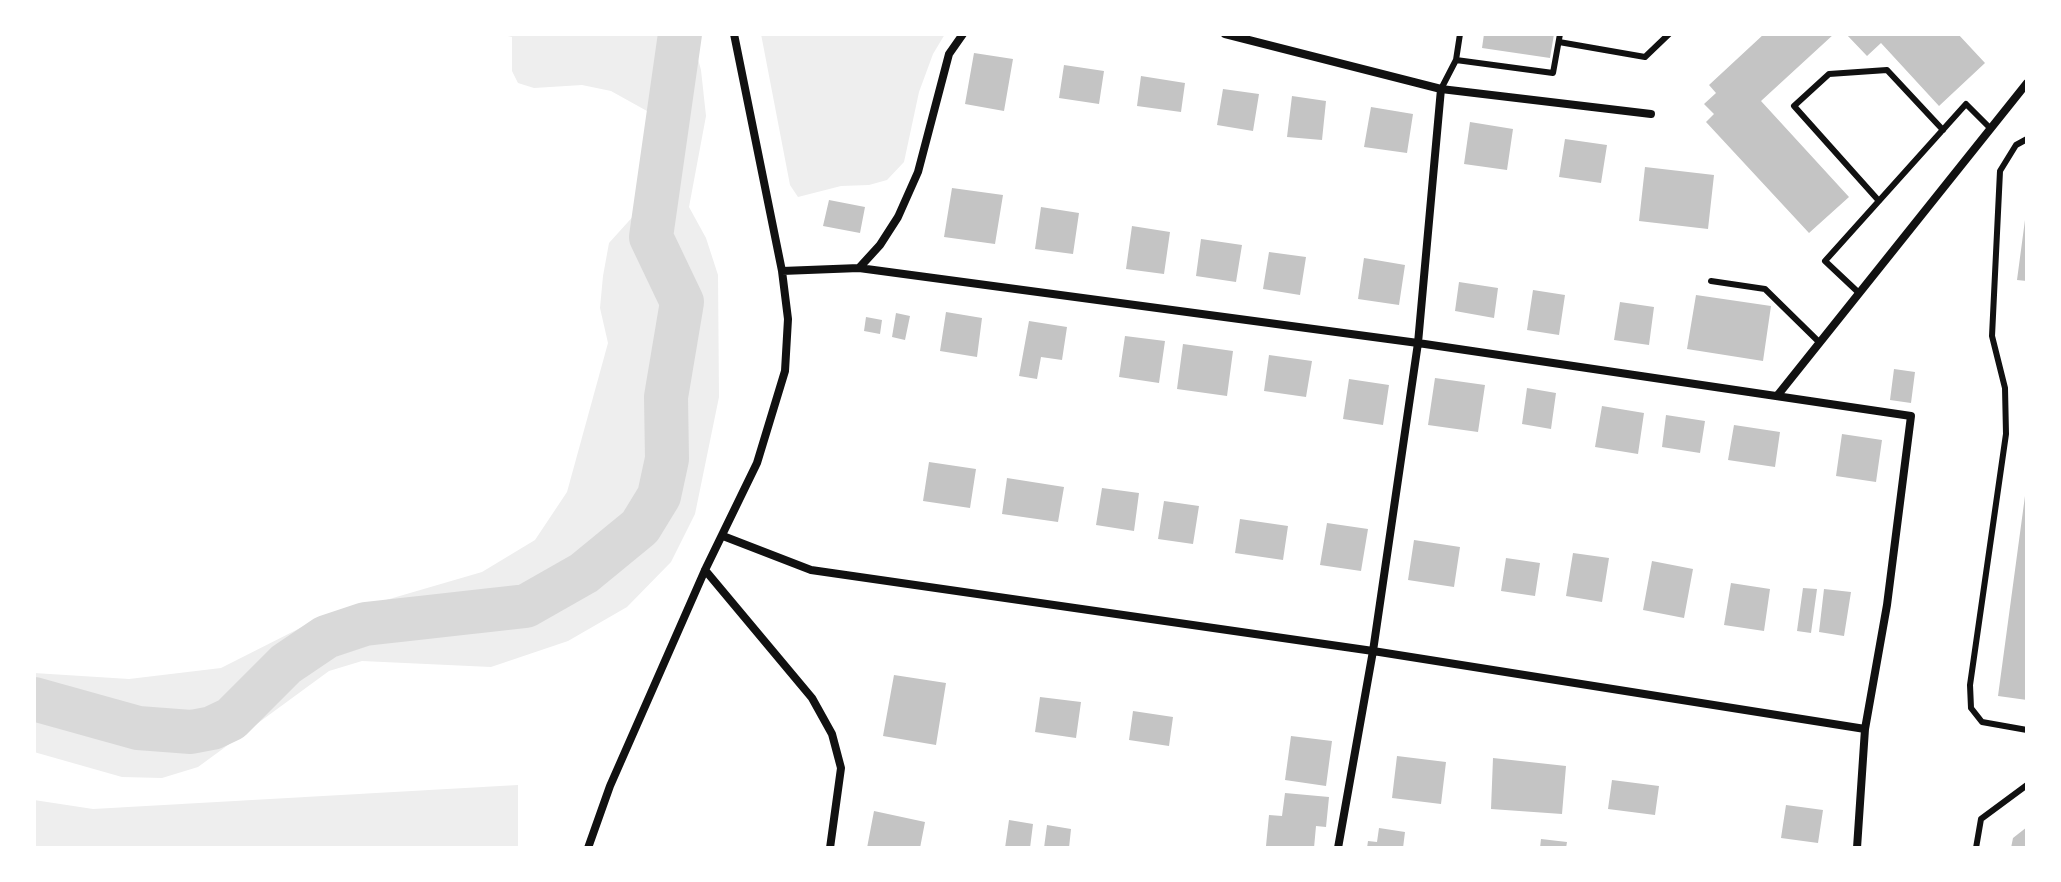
<!DOCTYPE html>
<html>
<head>
<meta charset="utf-8">
<style>
	body { margin:0 }
	#map { position:relative; width:2061px; height:882px; overflow:hidden; background:#fff; font-family:Lato,sans-serif }
	canvas { display:block }
	.frame { position:absolute; inset:0; border:36px solid #fff; pointer-events:none }
</style>
</head>
<body>
<div id="map">
<canvas width="2061" height="882"></canvas>
<div class="frame"></div>
</div>
<script>
const g = document.querySelector('canvas').getContext('2d');
g.lineJoin = 'round';
function fill(path, color) {
  g.fillStyle = color;
  g.fill(path, 'evenodd');
}
function shape(rows) {
  const path = new Path2D();
  for (const r of rows) {
    path.moveTo(r[0], r[1]);
    for (let i = 2; i < r.length; i += 2) path.lineTo(r[i], r[i + 1]);
  }
  return path;
}
function stroke(path, color, width, dash) {
  g.strokeStyle = color;
  g.lineWidth = width;
  g.lineCap = dash ? 'butt' : 'round';
  g.setLineDash(dash || []);
  g.stroke(path);
}
const green = shape([
	[499,34,691,34,701,70,706,116,689,207,706,238,718,275,719,397,695,514,671,562,627,607,568,641,491,667,362,661,329,671,198,767,162,778,122,777,34,752,34,673,129,679,221,668,314,621,482,572,535,540,567,492,608,343,600,308,603,276,609,243,646,202,654,143,647,111,611,91,582,85,534,88,518,83,512,71,512,37],
	[761,34,945,34,933,54,919,92,904,162,887,180,869,185,841,186,798,197,790,185],
	[518,785,518,848,34,848,34,800,93,809]
]);
const river = shape([
	[34,699,138,728,191,732,212,728,231,719,286,664,326,637,365,624,526,606,584,573,640,527,659,496,667,459,666,397,682,302,651,237,680,34]
]);
const building = shape([
	[1484,34,1554,34,1550,58,1482,48],
	[1764,34,1834,34,1761,101,1849,197,1809,233,1706,122,1714,114,1704,104,1716,93,1709,85],
	[1846,34,1958,34,1985,63,1939,106,1881,43,1867,56],
	[974,53,1013,59,1004,111,965,104],
	[1064,65,1104,71,1099,104,1059,98],
	[1141,76,1185,83,1181,112,1137,106],
	[1223,89,1259,94,1253,131,1217,125],
	[1292,96,1326,101,1322,140,1287,137],
	[1371,107,1413,114,1407,153,1364,147],
	[1470,122,1513,129,1507,170,1464,164],
	[1565,139,1607,145,1601,183,1559,177],
	[1645,167,1714,175,1708,229,1639,221],
	[952,188,1003,195,995,244,944,237],
	[829,200,865,207,860,233,823,226],
	[1041,207,1079,213,1073,254,1035,249],
	[2025,220,2027,220,2027,281,2017,280],
	[1132,226,1170,232,1164,274,1126,269],
	[1201,239,1242,245,1236,282,1196,276],
	[1269,252,1306,257,1300,295,1263,289],
	[1364,258,1405,265,1399,305,1358,299],
	[1459,282,1498,288,1494,318,1455,311],
	[1533,290,1565,295,1559,335,1527,330],
	[1696,295,1771,306,1763,361,1687,349],
	[1620,302,1654,307,1649,345,1614,340],
	[946,312,982,318,977,357,940,351],
	[896,313,910,316,905,340,892,337],
	[866,317,882,320,880,334,864,331],
	[1029,321,1067,327,1062,360,1041,357,1037,379,1019,376],
	[1125,336,1165,341,1159,383,1119,377],
	[1183,344,1233,351,1227,396,1177,389],
	[1269,355,1312,361,1306,397,1264,391],
	[1894,369,1915,372,1911,403,1890,400],
	[1435,378,1485,385,1478,432,1428,425],
	[1349,379,1389,385,1383,425,1343,419],
	[1527,388,1556,393,1551,429,1522,424],
	[1602,406,1644,413,1638,454,1595,447],
	[1666,415,1705,421,1700,453,1662,447],
	[1734,425,1780,432,1775,467,1728,460],
	[1842,434,1882,440,1876,482,1836,476],
	[929,462,976,469,970,508,923,501],
	[1007,478,1064,487,1058,522,1002,514],
	[1102,488,1139,493,1134,531,1096,525],
	[2025,496,2027,496,2027,700,1998,696],
	[1164,501,1199,506,1193,544,1158,539],
	[1240,519,1288,526,1283,560,1235,553],
	[1327,523,1368,529,1361,571,1320,565],
	[1414,540,1460,547,1454,587,1408,580],
	[1573,553,1609,558,1602,602,1566,596],
	[1506,558,1540,563,1535,596,1501,591],
	[1652,561,1693,569,1684,618,1643,610],
	[1731,583,1770,589,1764,631,1724,625],
	[1803,588,1817,589,1811,633,1797,631],
	[1824,589,1851,592,1844,636,1819,632],
	[894,675,946,683,936,745,883,736],
	[1040,697,1081,702,1076,738,1035,732],
	[1133,711,1173,717,1169,746,1129,740],
	[1291,736,1332,741,1326,786,1285,780],
	[1397,756,1446,762,1441,804,1392,798],
	[1493,758,1566,766,1562,814,1491,809],
	[1612,780,1659,786,1655,815,1608,809],
	[1285,793,1329,797,1326,827,1316,826,1314,848,1266,846,1269,815,1282,816],
	[1786,805,1823,810,1818,843,1781,838],
	[874,811,925,822,920,848,867,848],
	[1009,820,1033,824,1030,848,1005,848],
	[1047,825,1071,829,1069,848,1044,848],
	[2027,827,2027,848,2011,848,2013,838],
	[1379,828,1405,832,1403,848,1367,848,1368,841,1377,842],
	[1541,839,1567,842,1566,848,1540,848]
]);
const service = shape([
	[1559,42,1645,57,1669,34],
	[1456,60,1553,73,1560,34],
	[1441,89,1456,60,1460,34],
	[2027,139,2016,145,2000,171,1992,336,2005,388,2006,434,1970,685,1971,708,1982,722,2027,730],
	[1879,201,1794,106,1829,74,1887,70,1943,130],
	[1711,281,1765,289,1819,342],
	[1859,293,1825,261,1966,104,1990,128],
	[1976,848,1981,819,2027,785]
]);
const minor = shape([
	[1225,34,1441,89,1651,114],
	[859,268,880,245,898,217,918,172,949,54,963,34],
	[782,271,859,268,1418,343,1911,416,1887,605,1865,729,1857,848],
	[1777,396,2027,83],
	[723,536,811,570,1373,651,1865,729],
	[705,570,812,698,832,734,841,768,830,848],
	[588,848,610,786,705,570,757,463,785,371,788,319,782,271,734,34],
	[1338,848,1373,651,1418,343,1441,89]
]);
fill(green, '#eee');
stroke(river, '#d9d9d9', 44);
fill(building, '#c4c4c4');
stroke(service, '#111', 6);
stroke(minor, '#111', 8);
</script>
</body>
</html>
